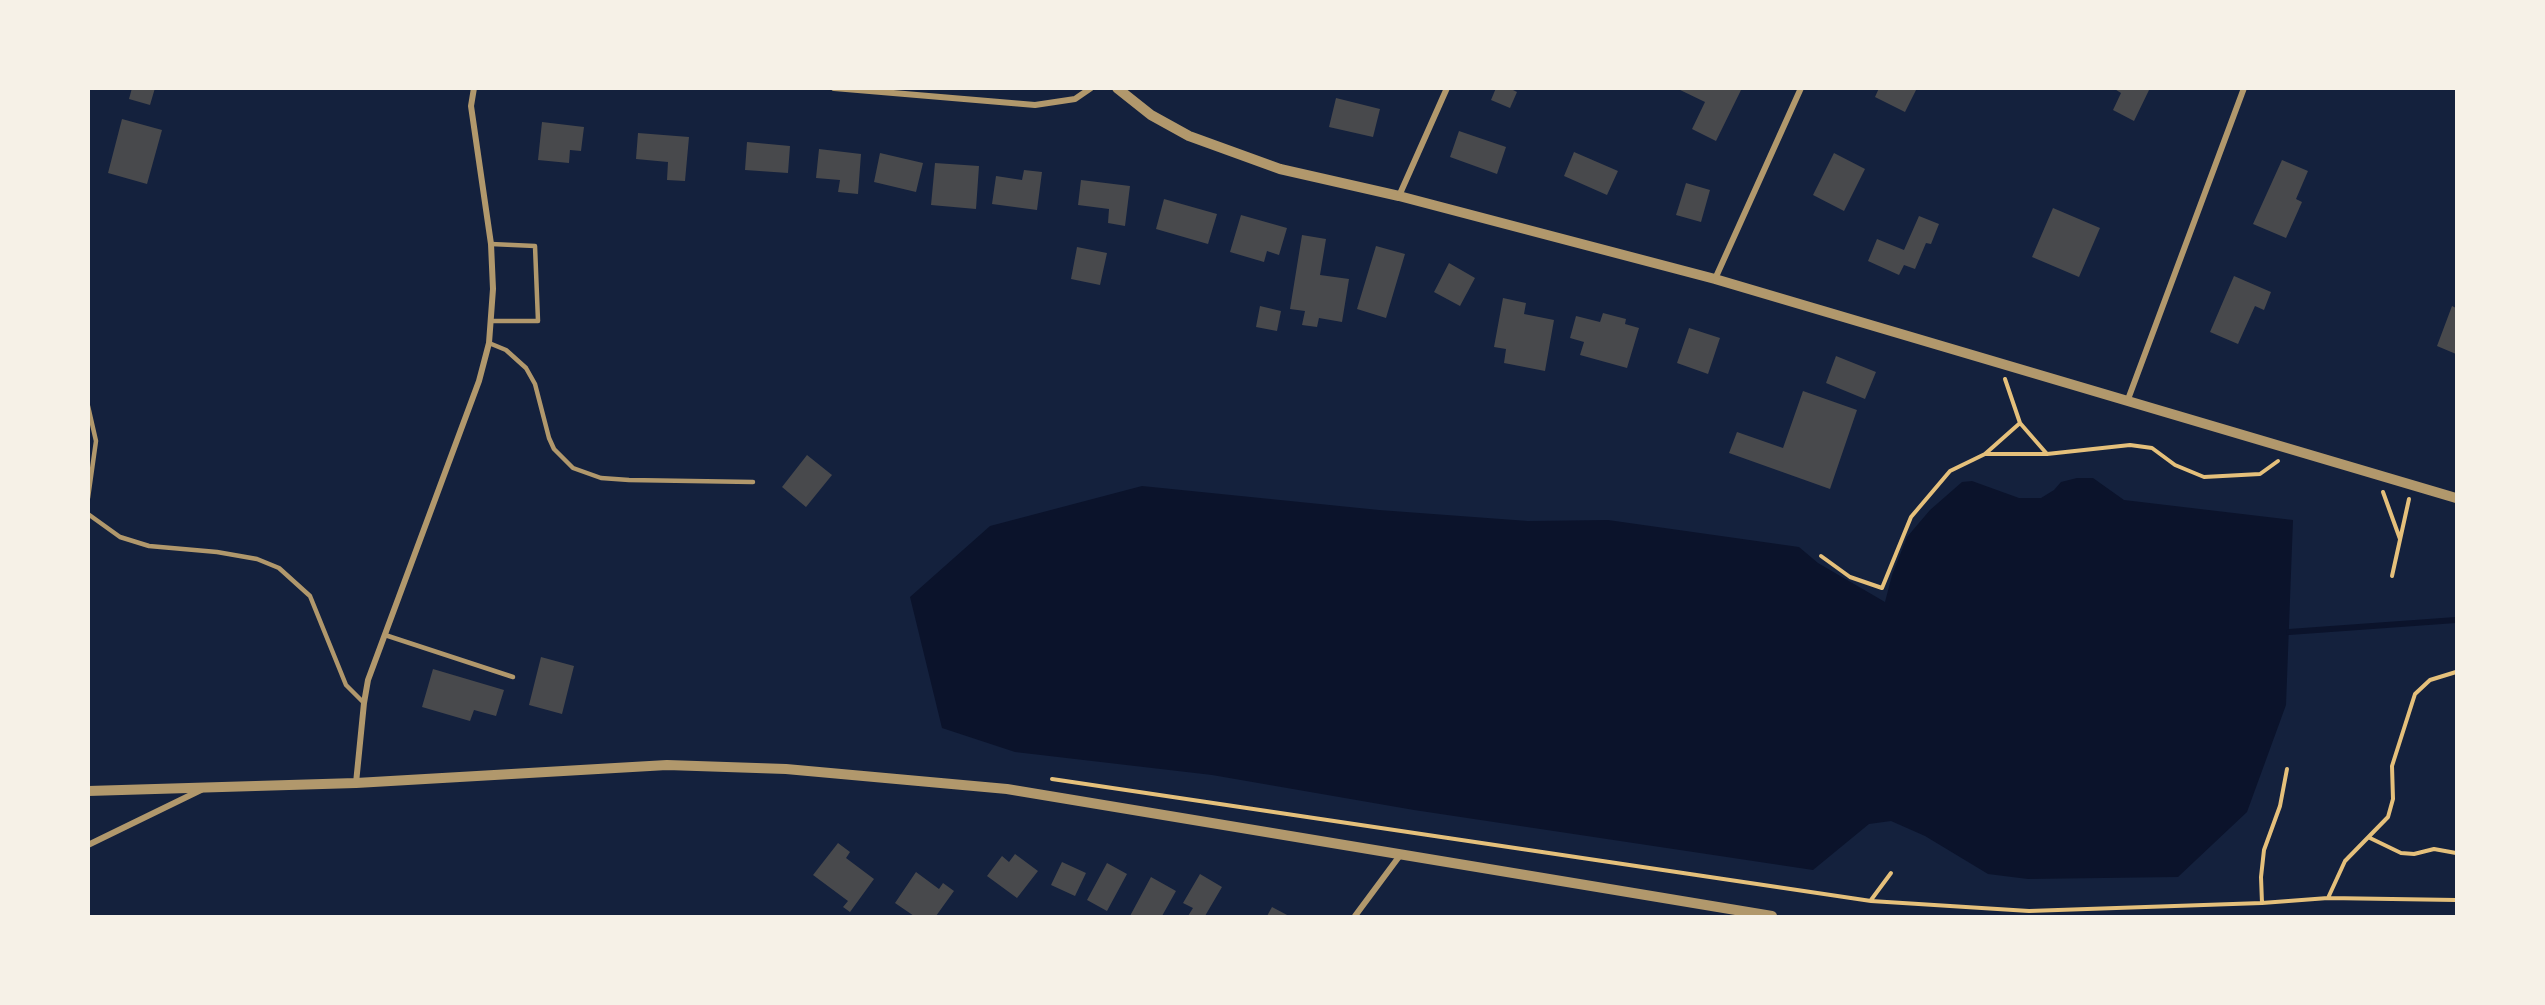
<!DOCTYPE html>
<html>
<head>
<meta charset="utf-8">
<style>
	body { margin:0 }
	#map { position:relative; width:2545px; height:1005px; overflow:hidden; background:#14213d; font-family:Overpass,sans-serif }
	canvas { display:block }
	.frame { position:absolute; inset:0; border:90px solid #f6f1e7; pointer-events:none }
</style>
</head>
<body>
<div id="map">
<canvas width="2545" height="1005"></canvas>
<div class="frame"></div>
</div>
<script>
const g = document.querySelector('canvas').getContext('2d');
g.lineJoin = 'round';
function fill(path, color) {
  g.fillStyle = color;
  g.fill(path, 'evenodd');
}
function shape(rows) {
  const path = new Path2D();
  for (const r of rows) {
    path.moveTo(r[0], r[1]);
    for (let i = 2; i < r.length; i += 2) path.lineTo(r[i], r[i + 1]);
  }
  return path;
}
function stroke(path, color, width, dash) {
  g.strokeStyle = color;
  g.lineWidth = width;
  g.lineCap = dash ? 'butt' : 'round';
  g.setLineDash(dash || []);
  g.stroke(path);
}
const water = shape([
	[2077,478,2093,478,2124,500,2293,520,2286,705,2247,812,2178,877,2028,879,1988,874,1925,836,1891,821,1869,824,1813,870,1414,810,1212,775,1015,752,942,728,910,597,990,526,1142,486,1379,510,1528,521,1608,520,1799,547,1818,563,1885,602,1892,575,1907,537,1930,510,1962,482,1972,481,2019,498,2041,498,2054,490,2061,482]
]);
const stream = shape([
	[2289,632,2456,620]
]);
const building = shape([
	[132,88,155,88,150,105,129,99],
	[1496,88,1509,88,1517,92,1510,108,1491,100],
	[1676,88,1742,88,1716,141,1692,129,1705,102],
	[1879,88,1917,88,1905,112,1875,97],
	[2113,88,2150,88,2134,121,2113,110,2121,93],
	[1336,98,1380,109,1373,137,1329,127],
	[122,119,162,130,147,184,108,173],
	[542,122,584,127,581,151,570,150,569,163,538,160],
	[1459,131,1506,147,1497,174,1450,157],
	[638,133,689,137,685,181,667,180,668,162,636,159],
	[747,142,790,146,788,173,745,170],
	[819,149,861,154,858,194,838,192,840,180,816,178],
	[1574,152,1618,171,1607,195,1564,176],
	[880,153,923,163,916,192,874,182],
	[1834,153,1865,169,1844,211,1813,195],
	[2282,160,2308,171,2296,199,2302,202,2286,238,2253,224],
	[935,163,979,166,976,209,931,205],
	[1024,170,1042,172,1037,210,992,204,996,176,1022,180],
	[1081,180,1130,186,1125,226,1108,223,1109,209,1078,205],
	[1686,183,1710,190,1701,222,1676,215],
	[1164,199,1217,214,1208,244,1156,229],
	[2053,208,2100,228,2079,277,2032,257],
	[1241,215,1287,228,1279,255,1267,251,1264,262,1230,252],
	[1919,216,1939,224,1931,244,1926,243,1915,269,1904,265,1899,275,1868,261,1877,239,1904,250],
	[1302,235,1326,239,1320,275,1349,279,1342,322,1319,318,1317,327,1302,325,1305,311,1290,309],
	[1376,246,1405,254,1386,318,1357,309],
	[1077,247,1107,253,1100,285,1071,279],
	[1449,263,1475,278,1460,306,1434,292],
	[2234,276,2271,292,2264,310,2255,306,2238,344,2210,332],
	[1503,298,1526,303,1524,314,1554,320,1545,371,1504,363,1506,349,1494,347],
	[1260,306,1281,311,1277,331,1256,327],
	[2452,306,2456,308,2456,354,2437,346],
	[1603,313,1626,319,1625,324,1639,328,1627,368,1580,355,1584,342,1570,338,1576,316,1600,322],
	[1689,328,1720,338,1708,374,1677,363],
	[1836,356,1876,372,1865,399,1826,383],
	[1803,391,1857,410,1830,489,1729,453,1737,432,1783,448],
	[807,455,832,475,806,507,782,487],
	[541,657,574,666,562,714,529,705],
	[433,669,504,690,496,716,474,710,470,721,422,707],
	[838,843,850,852,846,858,874,879,850,912,843,907,848,901,813,875],
	[1015,854,1038,871,1017,898,987,876,1002,856,1009,862],
	[1062,862,1086,873,1075,896,1051,885],
	[1107,863,1127,874,1107,911,1087,900],
	[916,872,939,889,943,883,954,891,936,916,914,916,895,903],
	[1200,874,1222,887,1205,916,1188,916,1193,908,1183,903],
	[1151,877,1176,891,1162,916,1130,916],
	[1272,907,1289,916,1267,916]
]);
const path = shape([
	[2005,379,2020,423,2047,454],
	[1985,454,2020,423],
	[2383,492,2400,539],
	[1821,556,1850,577,1882,588,1911,517,1950,471,1985,454,2047,454,2130,445,2152,448,2175,465,2204,477,2260,474,2278,461],
	[2392,576,2409,499],
	[1052,779,1871,901,2029,911,2262,903,2261,877,2264,850,2280,806,2287,769],
	[2370,838,2401,853,2414,854,2434,849,2456,853],
	[2328,898,2345,861,2388,817,2393,799,2392,766,2415,694,2430,680,2456,672],
	[1871,900,1891,873],
	[2262,903,2328,898,2456,900]
]);
const service = shape([
	[491,244,535,246,538,321,491,321],
	[489,343,506,350,526,368,535,384,549,438,554,449,573,468,601,478,629,480,753,482],
	[88,406,96,441,88,498],
	[88,514,120,537,149,546,217,552,257,559,279,568,310,596,346,685,364,703],
	[385,635,513,677]
]);
const minor = shape([
	[834,88,1035,105,1075,99,1091,88],
	[1399,196,1447,88],
	[1715,279,1801,88],
	[2127,402,2244,88],
	[356,783,364,703,368,680,479,381,489,343,493,289,491,244,471,106,474,88],
	[88,845,201,790],
	[1355,916,1401,854]
]);
const tertiary = shape([
	[1117,88,1151,115,1189,136,1280,169,1399,196,1715,279,2456,498],
	[88,791,356,783,667,765,786,769,1007,789,1772,916]
]);
fill(water, '#0b132b');
stroke(stream, '#0b132b', 6);
fill(building, '#48494c');
stroke(path, '#e5c07b', 4);
stroke(service, '#b1986c', 4.5);
stroke(minor, '#b1986c', 6);
stroke(tertiary, '#b1986c', 10);
</script>
</body>
</html>
